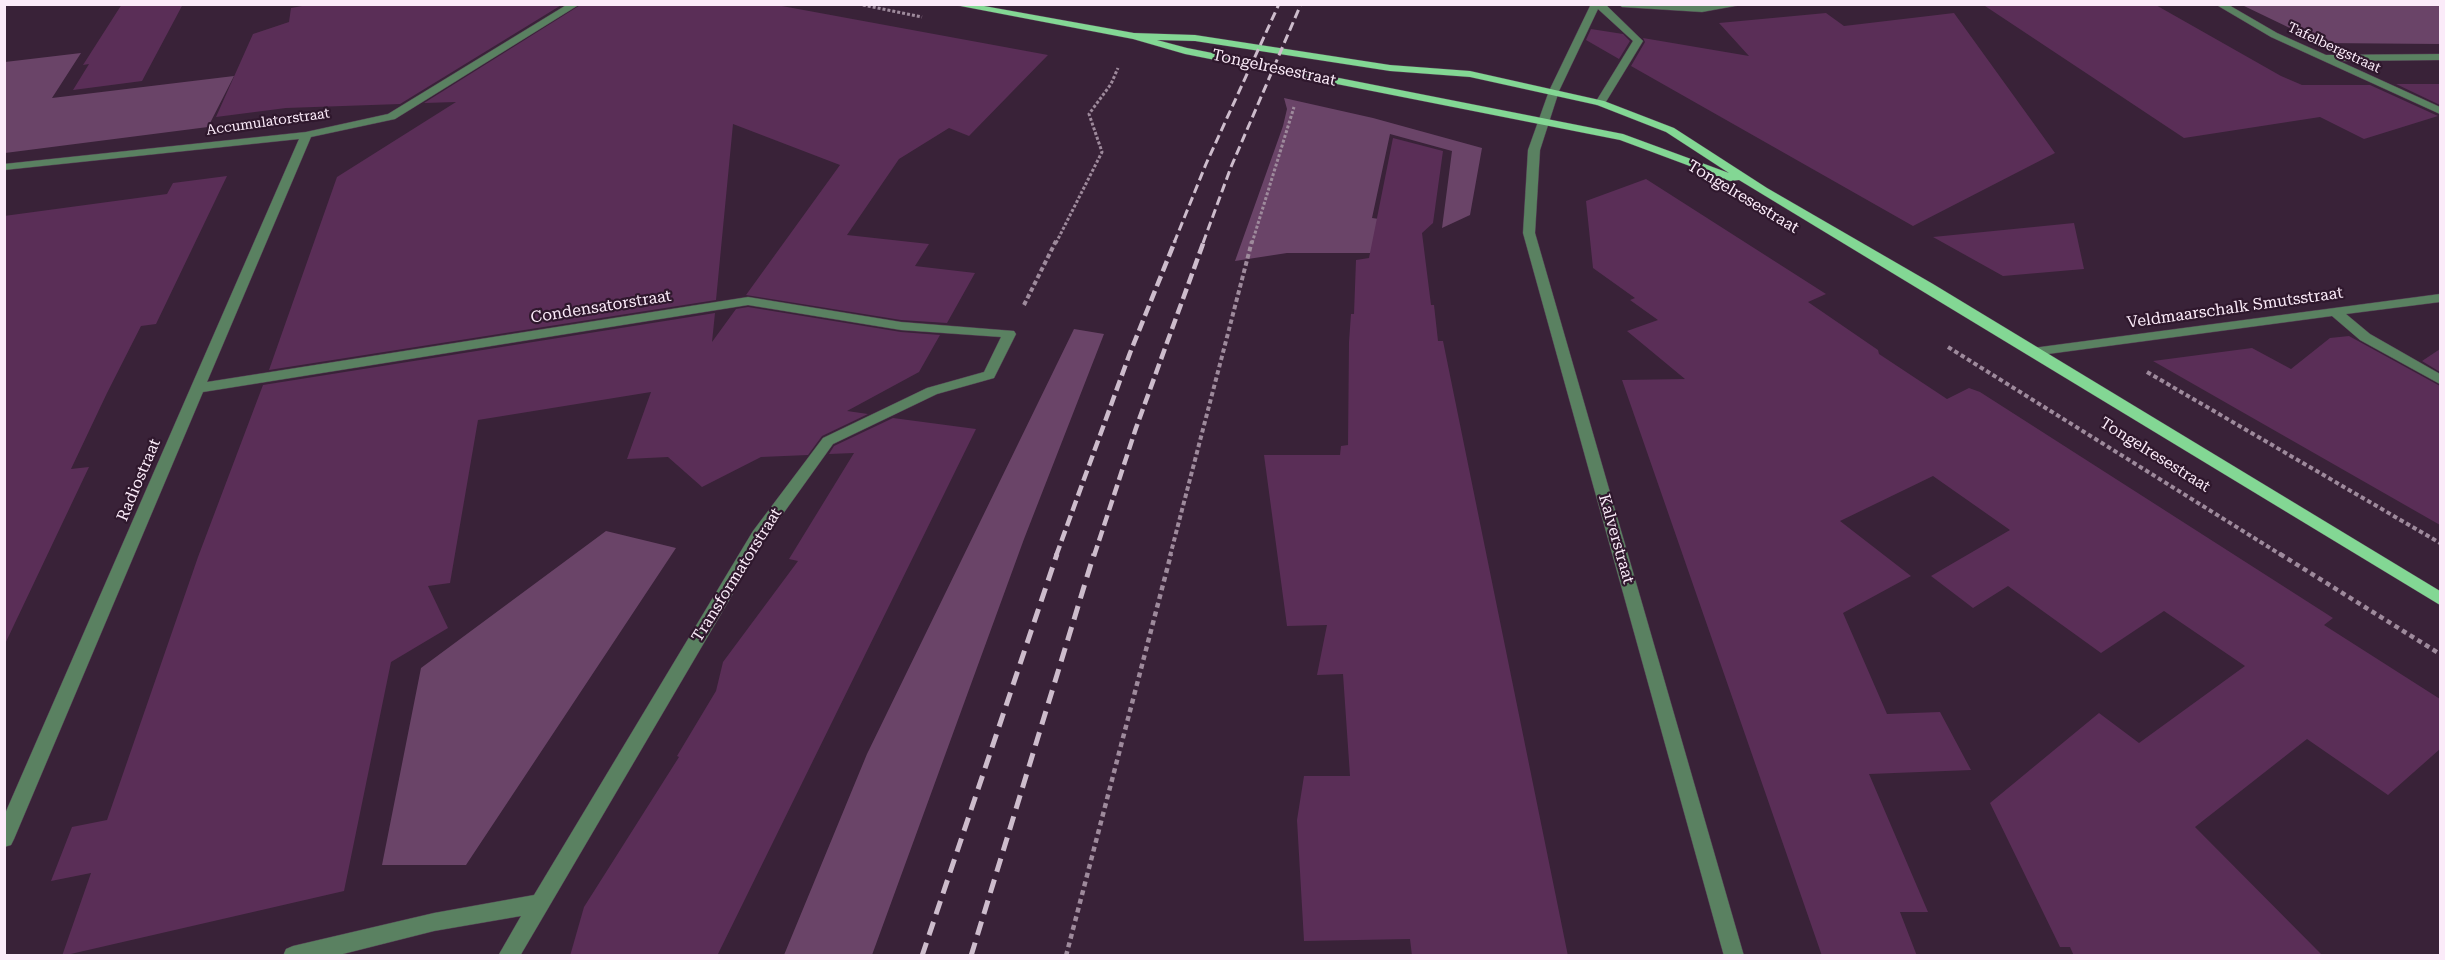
<!DOCTYPE html>
<html>
<head>
<meta charset="utf-8">
<style>
	body { margin:0 }
	#map { position:relative; width:2445px; height:960px; overflow:hidden; background:#392238; font-family:"Roboto Serif",serif }
	canvas { display:block }
	.frame { position:absolute; inset:0; border:6px solid #fbebf9; pointer-events:none }
</style>
</head>
<body>
<div id="map">
<canvas width="2445" height="960"></canvas>
<div class="frame"></div>
</div>
<script>
const g = document.querySelector('canvas').getContext('2d');
g.lineJoin = 'round';
function fill(path, color) {
  g.fillStyle = color;
  g.fill(path, 'evenodd');
}
function shape(rows) {
  const path = new Path2D();
  for (const r of rows) {
    path.moveTo(r[0], r[1]);
    for (let i = 2; i < r.length; i += 2) path.lineTo(r[i], r[i + 1]);
  }
  return path;
}
function stroke(path, color, width, dash) {
  g.strokeStyle = color;
  g.lineWidth = width;
  g.lineCap = dash ? 'butt' : 'round';
  g.setLineDash(dash || []);
  g.stroke(path);
}
function write(font, color, halo, rows, align = 'center') {
  g.font = font + ' "Roboto Serif",serif';
  g.lineWidth = 4.5;
  g.setLineDash([]);
  g.textBaseline = 'middle';
  g.strokeStyle = halo;
  g.fillStyle = color;
  for (const [text, x, y, turn = 0] of rows) {
    g.save();
    g.translate(x, y);
    g.rotate((+turn || 0) * Math.PI / 180);
    g.textAlign = isNaN(turn) ? turn : align;
    if (halo) g.strokeText(text, 0, 0);
    g.fillText(text, 0, 0);
    g.restore();
  }
}
const green = shape([
	[2242,5,2440,5,2440,44,2321,43],
	[81,53,52,98,234,76,208,127,5,153,5,62],
	[1284,98,1373,118,1482,148,1470,215,1442,228,1452,151,1390,134,1372,218,1386,220,1373,253,1287,253,1235,261,1283,126,1287,109],
	[1074,329,1104,334,1024,539,872,955,784,955,867,754],
	[606,531,676,548,466,865,382,865,421,668]
]);
const building = shape([
	[122,4,183,4,142,81,73,90,89,64,83,65],
	[313,4,563,4,400,104,286,108,216,117,253,34,289,22,291,8],
	[582,4,771,4,1048,55,969,136,949,128,899,159,847,235,929,244,915,266,975,273,947,323,901,320,746,295,840,165,733,124,716,300,269,370,337,177,456,102,424,103],
	[1982,4,2154,4,2281,76,2302,85,2370,85,2438,116,2364,139,2320,117,2184,138],
	[1826,13,1844,26,1954,13,2055,153,1913,226,1631,66,1645,42,1643,38,1749,56,1719,23],
	[1591,29,1623,34,1630,41,1619,59,1586,40],
	[2396,84,2440,84,2440,105],
	[1393,138,1443,151,1433,223,1422,233,1431,305,1434,305,1438,341,1443,341,1568,956,1412,956,1410,939,1304,941,1297,820,1304,776,1350,776,1343,674,1317,675,1327,625,1287,626,1264,455,1340,455,1341,446,1348,445,1349,342,1351,314,1354,314,1356,260,1369,258],
	[227,176,156,324,141,326,107,393,71,469,89,467,4,646,4,216,167,194,173,183],
	[1646,179,1826,294,1808,302,1878,350,1879,354,1947,399,1969,388,1980,392,2333,618,2324,625,2440,699,2440,749,2388,795,2307,739,2195,827,2323,956,2074,956,2070,947,2060,947,1990,803,2099,713,2139,743,2245,666,2164,611,2101,653,2008,586,1973,608,1931,576,2010,530,1933,476,1840,521,1911,576,1843,613,1887,714,1940,712,1971,770,1869,774,1928,912,1900,912,1917,956,1822,956,1622,380,1685,379,1627,331,1658,320,1630,300,1635,298,1593,268,1586,201],
	[2074,223,2084,269,2003,276,1933,237],
	[748,307,901,332,940,335,919,372,847,411,868,414,822,436,808,455,761,457,702,487,668,457,627,459,651,392,478,420,450,583,428,586,448,628,391,662,344,891,62,956,91,873,51,881,72,827,107,820,198,557,263,385,715,313,712,342,736,309],
	[2349,336,2440,386,2440,525,2153,361,2252,348,2291,369,2330,338],
	[2440,349,2440,372,2422,361],
	[893,418,976,429,717,956,570,956,584,907,679,757,677,756,716,691,723,662,798,561,789,559,854,453,829,454,834,446]
]);
const pathFar2 = shape([
	[858,4,922,17],
	[1056,243,1102,152,1089,114,1111,84,1118,68],
	[1252,243,1294,107]
]);
const pathFar1 = shape([
	[1024,305,1056,241],
	[1948,347,2283,556],
	[2147,372,2440,543],
	[1170,556,1252,241]
]);
const path = shape([
	[2280,554,2440,654],
	[1066,956,1171,554]
]);
const minor = shape([
	[568,4,580,4,395,119,311,137,207,382,748,297,901,322,1014,331,1016,334,994,378,937,394,833,444,765,539,520,956,498,956,521,916,434,931,335,956,283,956,286,949,293,946,434,913,534,895,753,531,823,438,927,388,984,372,1001,337,901,330,748,305,203,392,14,839,11,845,4,847,4,816,299,139,4,170,4,164,306,132,388,114,568,4],
	[1591,4,1605,4,1643,41,1604,105,1596,105,1595,103,1633,41,1598,9,1559,91,1540,150,1535,233,1744,956,1724,956,1523,233,1528,150,1549,91,1591,4],
	[1618,4,1702,6,1746,4,1702,12,1622,7,1618,4],
	[2215,4,2227,4,2277,33,2326,55,2440,54,2440,60,2339,61,2440,107,2440,114,2271,37,2215,4],
	[2440,294,2440,302,2346,314,2370,334,2440,374,2440,384,2360,340,2332,316,2033,356,2026,352,2033,348,2440,294]
]);
const major = shape([
	[950,4,973,4,1134,33,1195,35,1390,65,1470,71,1604,101,1674,128,1767,188,1933,284,2440,591,2440,605,1739,180,1730,181,1620,140,1185,54,1133,39,950,4],
	[1157,40,1195,41,1390,71,1470,77,1597,105,1666,132,1729,173,1623,134,1187,48,1157,40]
]);
const railFar2 = shape([
	[1174,243,1206,164,1279,4],
	[1203,243,1231,167,1301,4]
]);
const railFar1 = shape([
	[1056,556,1130,353,1175,241],
	[1094,556,1136,428,1204,241]
]);
const rail = shape([
	[922,956,1057,554],
	[971,956,1094,554]
]);
const farStreetnames = [
	["Tafelbergstraat",2334,48,25],
	["Accumulatorstraat",268,122,-8]
];
const streetNames = [
	["Tongelresestraat",1274,68,12],
	["Tongelresestraat",1743,197,31],
	["Condensatorstraat",601,307,-9],
	["Veldmaarschalk Smutsstraat",2235,308,-8],
	["Tongelresestraat",2155,455,32],
	["Radiostraat",139,480,-67],
	["Kalverstraat",1616,539,74],
	["Transformatorstraat",737,575,-58]
];
fill(green, '#6a4468');
fill(building, '#5a2e57');
stroke(minor, '#543e53', 1);
stroke(major, '#543e53', 1);
stroke(pathFar2, '#9e8a9c', 3, [3, 2]);
stroke(pathFar1, '#9e8a9c', 4, [4.5, 3]);
stroke(path, '#9e8a9c', 4.5, [5, 4]);
fill(minor, '#5a8161');
fill(major, '#83d794');
stroke(railFar2, '#cdbccc', 3, [9, 4.5]);
stroke(railFar1, '#cdbccc', 4.5, [11, 5]);
stroke(rail, '#cdbccc', 5, [14, 8]);
write('14px', '#fbebf9', '#2f182d', farStreetnames);
write('16px', '#fbebf9', '#2f182d', streetNames);
</script>
</body>
</html>
